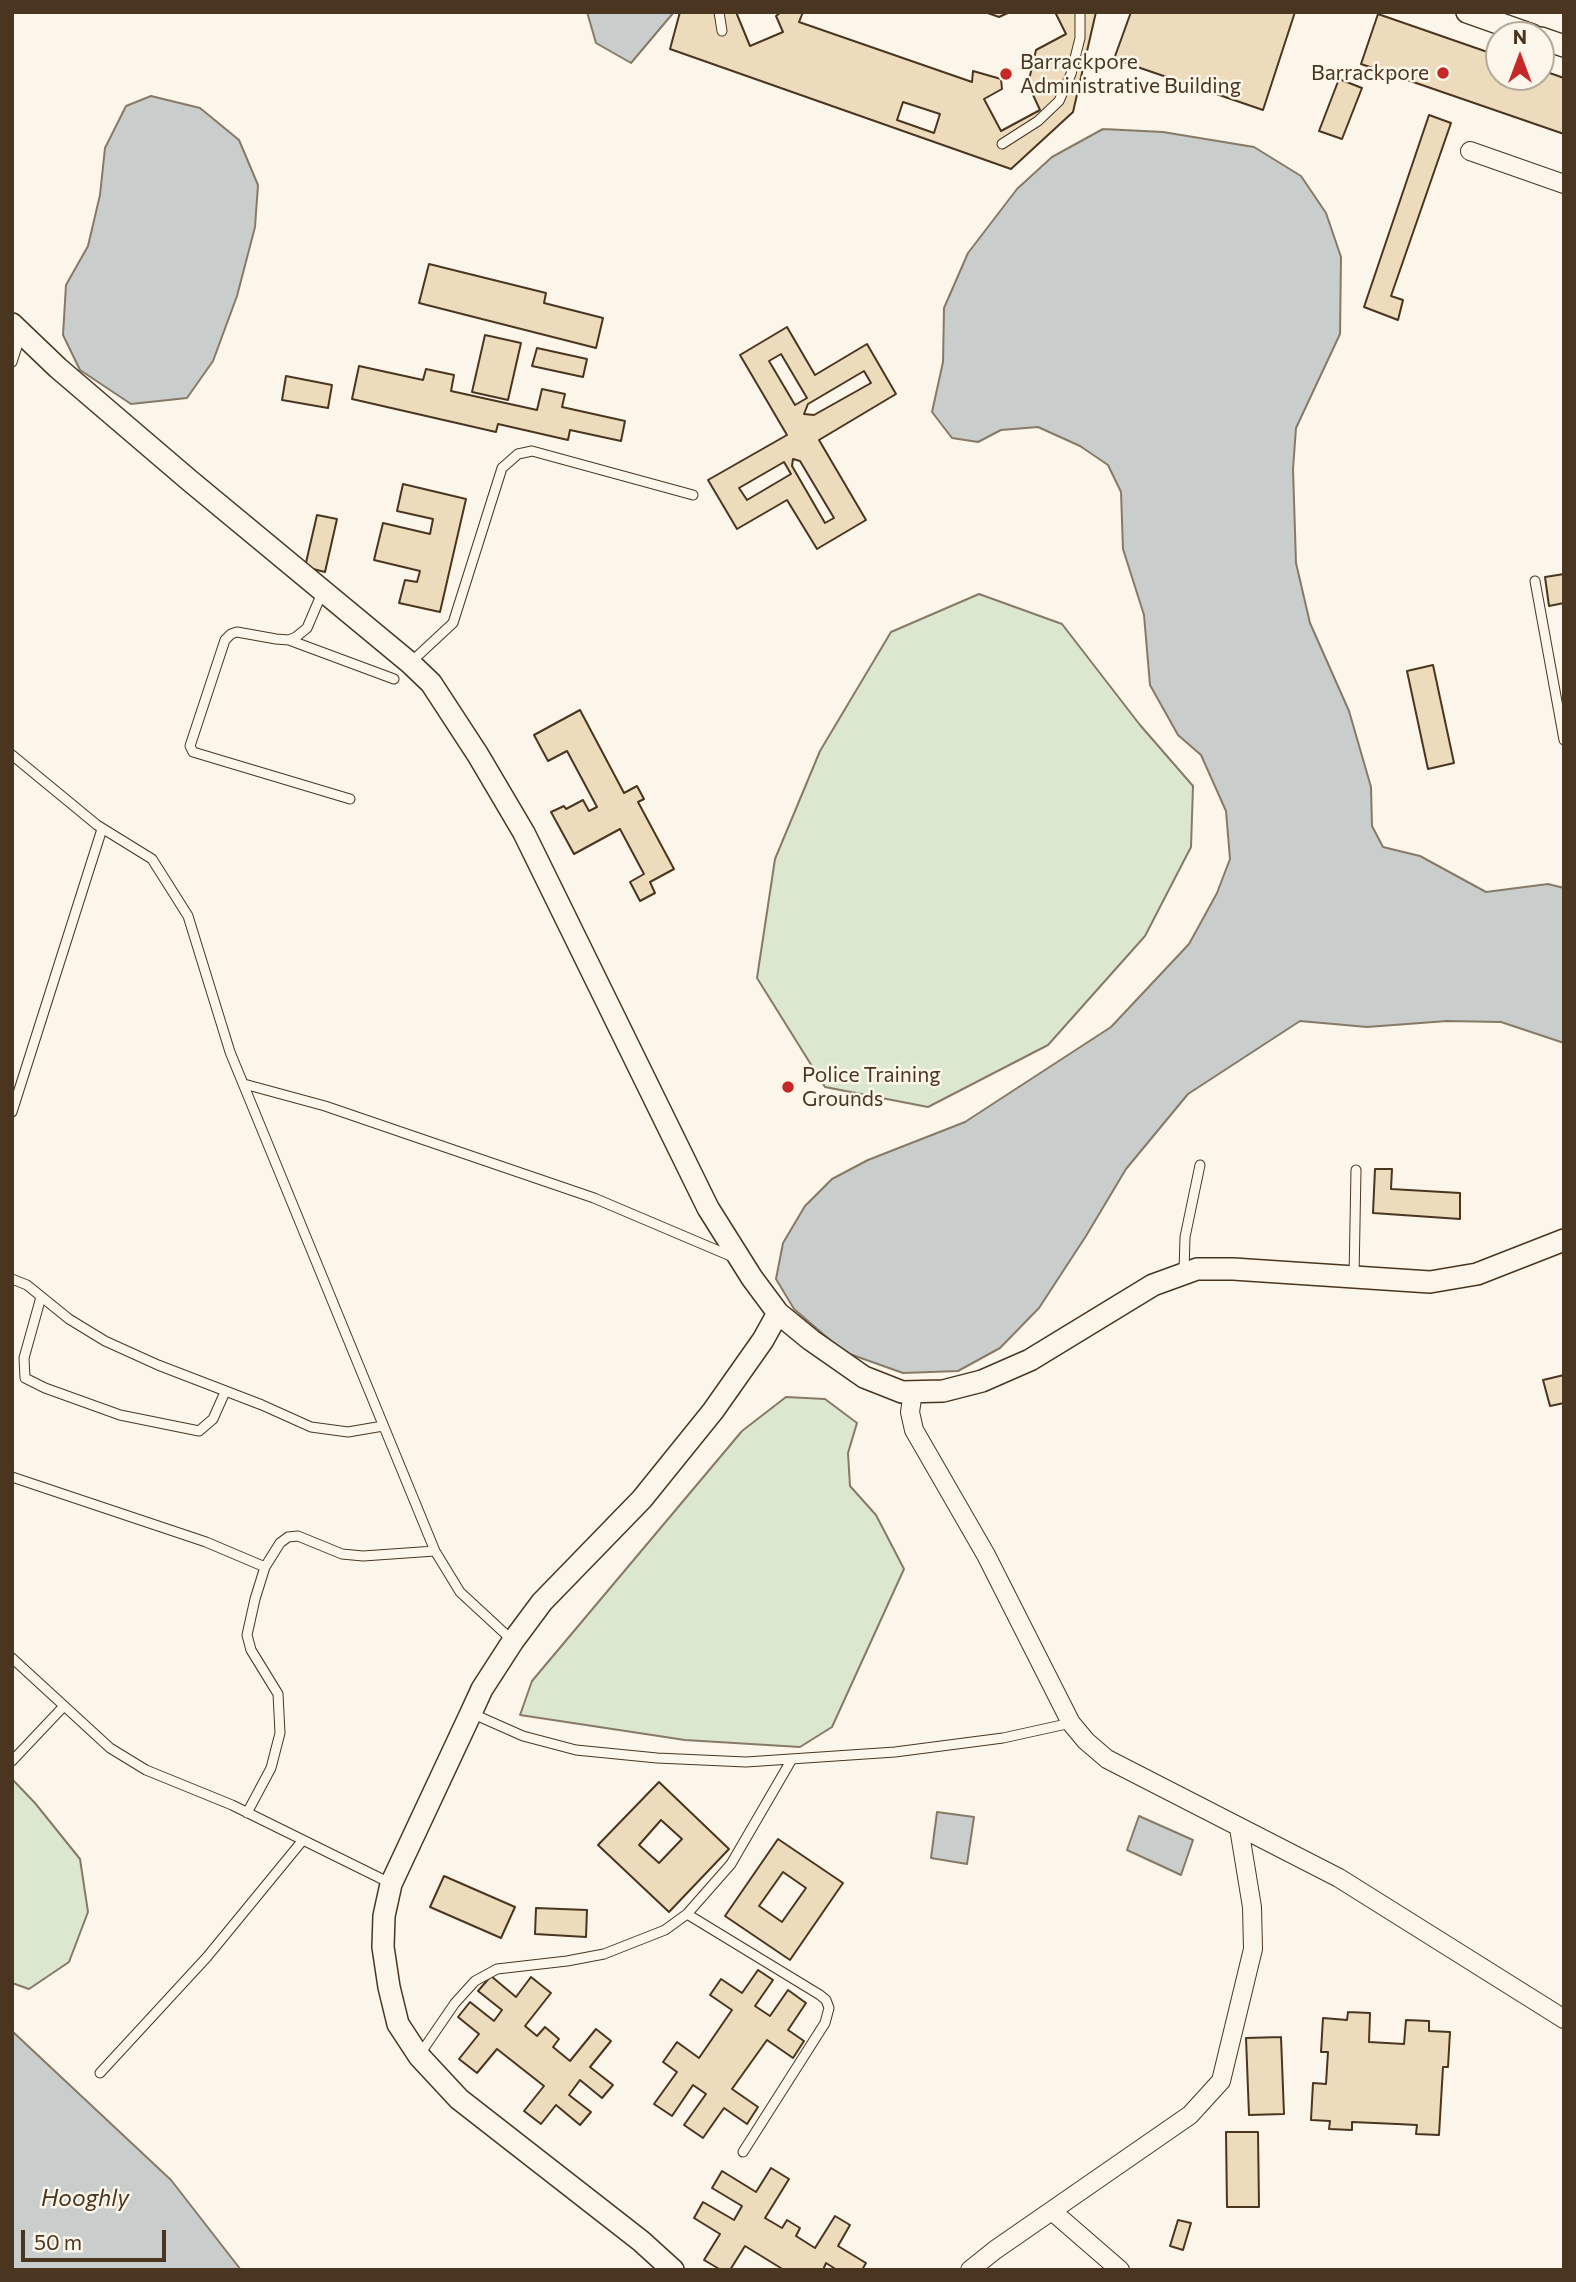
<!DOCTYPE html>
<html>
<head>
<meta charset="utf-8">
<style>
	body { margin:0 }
	#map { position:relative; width:1576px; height:2282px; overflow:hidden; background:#fbf6e9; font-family:Commissioner,sans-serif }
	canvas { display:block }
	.frame { position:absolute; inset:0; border:14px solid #4a3520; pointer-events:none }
	.north { position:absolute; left:1485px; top:21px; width:70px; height:70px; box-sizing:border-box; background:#fbf6e9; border:2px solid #b4a999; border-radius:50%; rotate:0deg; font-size:19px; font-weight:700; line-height:28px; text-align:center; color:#4a3520 }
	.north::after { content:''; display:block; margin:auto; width:24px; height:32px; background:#c62828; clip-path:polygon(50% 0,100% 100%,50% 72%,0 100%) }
	.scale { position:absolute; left:21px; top:2230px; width:145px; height:32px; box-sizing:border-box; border:4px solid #4a3520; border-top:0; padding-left:9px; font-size:21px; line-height:24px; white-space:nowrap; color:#4a3520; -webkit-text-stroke:5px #fbf6e9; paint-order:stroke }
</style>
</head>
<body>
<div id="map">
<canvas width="1576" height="2282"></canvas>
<div class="frame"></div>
<div class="north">N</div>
<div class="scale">50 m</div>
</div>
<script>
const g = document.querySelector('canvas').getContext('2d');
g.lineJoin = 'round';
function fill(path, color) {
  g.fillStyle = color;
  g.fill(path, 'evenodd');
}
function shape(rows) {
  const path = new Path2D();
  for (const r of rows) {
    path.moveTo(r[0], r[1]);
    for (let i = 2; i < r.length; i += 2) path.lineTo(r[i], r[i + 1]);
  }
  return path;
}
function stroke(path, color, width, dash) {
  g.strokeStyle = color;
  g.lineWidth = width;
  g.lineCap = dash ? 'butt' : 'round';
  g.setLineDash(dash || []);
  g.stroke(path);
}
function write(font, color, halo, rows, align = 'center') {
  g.font = font + ' Commissioner,sans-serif';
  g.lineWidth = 5;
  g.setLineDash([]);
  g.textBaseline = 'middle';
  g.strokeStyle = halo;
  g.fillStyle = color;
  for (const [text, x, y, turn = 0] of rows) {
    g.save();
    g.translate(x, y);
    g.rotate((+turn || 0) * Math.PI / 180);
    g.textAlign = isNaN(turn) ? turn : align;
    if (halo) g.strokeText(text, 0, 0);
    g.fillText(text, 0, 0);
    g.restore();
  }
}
const green = shape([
	[979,594,1062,624,1140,725,1193,786,1191,847,1145,936,1048,1045,928,1107,825,1087,757,978,775,859,820,751,891,632,979,594],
	[786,1397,825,1399,857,1423,848,1453,850,1486,876,1515,904,1569,832,1727,800,1747,685,1740,520,1715,532,1681,742,1431,786,1397],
	[12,1779,35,1803,80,1859,88,1912,69,1962,29,1989,12,1983,12,1779]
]);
const water = shape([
	[587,12,674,12,631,63,596,43,587,12],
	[151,96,200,108,239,140,258,185,255,227,237,296,213,361,187,398,131,404,80,370,63,335,66,285,88,246,100,195,105,148,126,106,151,96],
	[1103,129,1163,132,1254,147,1301,176,1326,213,1341,257,1340,334,1296,428,1293,469,1296,563,1310,623,1349,711,1371,787,1372,826,1383,847,1420,856,1486,892,1548,884,1564,888,1564,1043,1501,1022,1447,1021,1367,1027,1300,1021,1188,1094,1126,1169,1086,1236,1039,1308,1000,1348,958,1371,903,1373,844,1352,794,1309,776,1279,783,1243,805,1206,832,1179,868,1160,965,1122,1111,1027,1189,944,1217,893,1230,859,1226,811,1201,755,1178,735,1150,685,1144,615,1123,549,1121,492,1108,465,1080,446,1038,427,1001,430,978,442,952,438,932,412,943,362,944,308,968,253,1017,189,1052,157,1103,129],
	[937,1812,974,1817,967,1864,931,1858,937,1812],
	[1139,1816,1193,1840,1181,1875,1127,1850,1139,1816],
	[12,2031,171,2180,241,2270,12,2270,12,2031]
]);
const building = shape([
	[680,12,1096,12,1073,112,1011,169,670,49,680,12],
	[736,12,781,12,776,16,783,32,750,46,736,12],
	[803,12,985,12,999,17,1010,12,1055,12,1066,34,1036,50,1028,84,1040,110,1001,131,984,99,1002,89,1001,79,973,71,972,82,799,22,803,12],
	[1131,12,1295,12,1263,110,1114,59,1131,12],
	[1378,14,1499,56,1499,77,1541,77,1541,70,1564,78,1564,134,1361,64,1378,14],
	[1339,79,1362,88,1342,139,1319,131,1339,79],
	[903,102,940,114,934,133,897,120,903,102],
	[1429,115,1451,123,1391,296,1403,300,1398,320,1364,307,1429,115],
	[429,264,546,293,544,303,603,318,596,348,419,303,429,264],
	[787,327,815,375,867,344,896,394,819,440,866,520,817,549,787,500,737,529,708,480,787,435,740,355,787,327],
	[781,354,807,398,795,405,769,361,781,354],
	[864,371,871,383,814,415,804,414,808,404,864,371],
	[793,459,800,461,834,518,825,523,792,466,793,459],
	[784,462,791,474,747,500,739,488,784,462],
	[485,335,521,343,508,400,472,392,485,335],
	[537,348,587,359,583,377,532,366,537,348],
	[359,366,423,380,426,369,454,375,451,391,537,410,542,389,565,394,562,407,625,421,621,441,570,430,568,440,498,424,496,432,352,399,359,366],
	[286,376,332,385,328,408,282,400,286,376],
	[403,484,466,499,440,612,399,603,405,580,417,582,420,571,374,560,383,523,430,534,433,519,397,511,403,484],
	[317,515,337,519,325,572,305,567,317,515],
	[1564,574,1564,603,1549,606,1545,577,1564,574],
	[1433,665,1454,763,1428,769,1407,671,1433,665],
	[580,710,624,793,637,786,644,799,638,802,674,869,650,882,655,893,640,901,630,882,644,874,620,829,574,854,551,812,564,806,566,809,583,800,589,811,597,807,567,751,548,761,534,735,580,710],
	[1375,1169,1392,1169,1391,1189,1460,1193,1460,1219,1373,1213,1375,1169],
	[1564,1375,1564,1403,1550,1406,1543,1380,1564,1375],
	[659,1782,729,1849,669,1912,598,1845,659,1782],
	[661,1820,682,1839,659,1863,639,1845,661,1820],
	[778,1839,843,1883,790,1960,725,1916,778,1839],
	[783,1872,806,1888,782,1922,759,1906,783,1872],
	[444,1876,515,1907,501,1938,430,1907,444,1876],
	[536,1908,587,1910,586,1937,535,1934,536,1908],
	[758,1970,773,1980,755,2006,770,2016,788,1990,806,2003,788,2030,804,2041,793,2058,767,2040,732,2089,758,2107,747,2124,724,2108,703,2138,684,2125,706,2094,693,2085,672,2116,654,2104,677,2072,663,2062,677,2042,699,2058,732,2010,710,1995,721,1979,742,1993,758,1970],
	[491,1976,516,1997,531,1977,551,1993,525,2026,537,2036,545,2027,559,2039,553,2047,570,2061,596,2029,611,2041,590,2067,613,2085,602,2098,580,2080,569,2095,591,2112,580,2125,556,2105,541,2124,524,2111,544,2086,497,2049,477,2073,459,2059,479,2034,458,2017,470,2002,494,2021,502,2010,478,1991,491,1976],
	[1348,2012,1370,2013,1369,2042,1404,2044,1406,2020,1429,2021,1429,2031,1450,2032,1448,2067,1443,2067,1439,2135,1416,2134,1417,2125,1397,2124,1352,2122,1352,2130,1329,2129,1330,2121,1311,2120,1313,2083,1326,2084,1328,2052,1321,2052,1323,2018,1347,2020,1348,2012],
	[1281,2037,1284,2114,1249,2115,1246,2038,1281,2037],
	[1226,2132,1258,2132,1259,2207,1227,2207,1226,2132],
	[771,2168,789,2179,765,2218,782,2228,787,2220,800,2228,796,2236,815,2248,835,2216,850,2225,838,2246,866,2263,862,2270,837,2270,826,2263,823,2270,784,2270,745,2246,730,2270,721,2270,704,2260,720,2234,694,2218,703,2202,734,2220,742,2206,712,2188,722,2171,756,2192,771,2168],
	[1178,2220,1191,2223,1183,2250,1170,2246,1178,2220]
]);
const service = shape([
	[719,12,722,31],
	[1002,144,1038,121,1059,101,1071,74,1080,38,1080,12],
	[12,362,21,334],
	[1535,581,1564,740],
	[322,593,307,628,296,637,289,640,276,639,237,632,231,634,225,640,190,746,193,752,350,799],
	[289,640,394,679],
	[410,663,453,623,502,468,518,454,532,451,693,495],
	[12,755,97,825,152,859,188,916,230,1052,435,1551,460,1592,513,1641],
	[244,1084,325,1106,594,1198,733,1257],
	[12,1112,102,829],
	[1184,1272,1185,1237,1200,1165],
	[1354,1277,1356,1170],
	[12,1279,27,1285,69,1319,105,1341,158,1365,262,1405,311,1427,348,1432,383,1426],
	[41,1297,24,1358,25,1378,45,1388,120,1415,199,1431,213,1419,225,1392],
	[12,1477,206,1542,265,1567],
	[12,1658,110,1748,146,1770,232,1805,390,1883],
	[471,1713,523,1736,576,1750,657,1758,746,1762,895,1752,1003,1738,1071,1723],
	[12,1761,64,1706],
	[247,1813,271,1768,280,1733,278,1694,251,1650,247,1635,255,1599,265,1567,280,1543,288,1537,298,1536,342,1554,363,1556,435,1551],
	[687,1914,820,1995,826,2000,829,2008,825,2023,743,2152],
	[420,2054,455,2003,475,1981,497,1969,567,1961,604,1954,665,1930,687,1914,731,1864,792,1759],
	[100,2073,207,1957,303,1840]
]);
const minor = shape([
	[1470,151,1564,184],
	[913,1392,910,1412,914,1430,986,1555,1071,1723,1086,1741,1107,1759,1339,1878,1564,2019],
	[1052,2211,1120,2270],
	[970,2270,995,2250,1190,2115,1221,2081,1253,1949,1252,1907,1239,1828]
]);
const tertiary = shape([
	[1467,12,1532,35],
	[1541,38,1564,46],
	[12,324,58,368,189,480,410,663,431,683,478,755,524,833,708,1208,752,1278,778,1313,811,1340,864,1377,902,1392,943,1391,982,1381,1030,1360,1153,1285,1197,1269,1233,1269,1430,1282,1477,1274,1564,1240],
	[673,2270,641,2241,459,2099,419,2056,398,2024,389,1987,383,1947,384,1916,391,1884,471,1713,482,1689,513,1641,542,1602,642,1499,713,1411,763,1340,778,1313]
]);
const markers = [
	[1443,73,7,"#c62828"],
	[1006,74,7,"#c62828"],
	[788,1087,7,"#c62828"]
];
const poiNames = [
	["Barrackpore",1020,62],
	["Administrative Building",1020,86],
	["Barrackpore",1429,73,"right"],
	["Police Training",802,1075],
	["Grounds",802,1099]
];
const waterNames = [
	["Hooghly",85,2198]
];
fill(green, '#dce7d0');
stroke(green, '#887966', 2);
fill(water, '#c9cecd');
stroke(water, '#887966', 2);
fill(building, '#ecdcbc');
stroke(building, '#4a3520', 2);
stroke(service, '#4a3520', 11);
stroke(minor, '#4a3520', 20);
stroke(tertiary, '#4a3520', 24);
stroke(service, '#fbf6e9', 9);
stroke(minor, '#fbf6e9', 18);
stroke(tertiary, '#fbf6e9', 21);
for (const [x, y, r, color] of markers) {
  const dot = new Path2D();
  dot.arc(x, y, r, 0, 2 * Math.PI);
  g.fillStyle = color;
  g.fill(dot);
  stroke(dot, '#fbf6e9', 2.5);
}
write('21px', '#4a3520', '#fbf6e9', poiNames, 'left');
write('italic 23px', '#4a3520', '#fbf6e9', waterNames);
</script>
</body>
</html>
